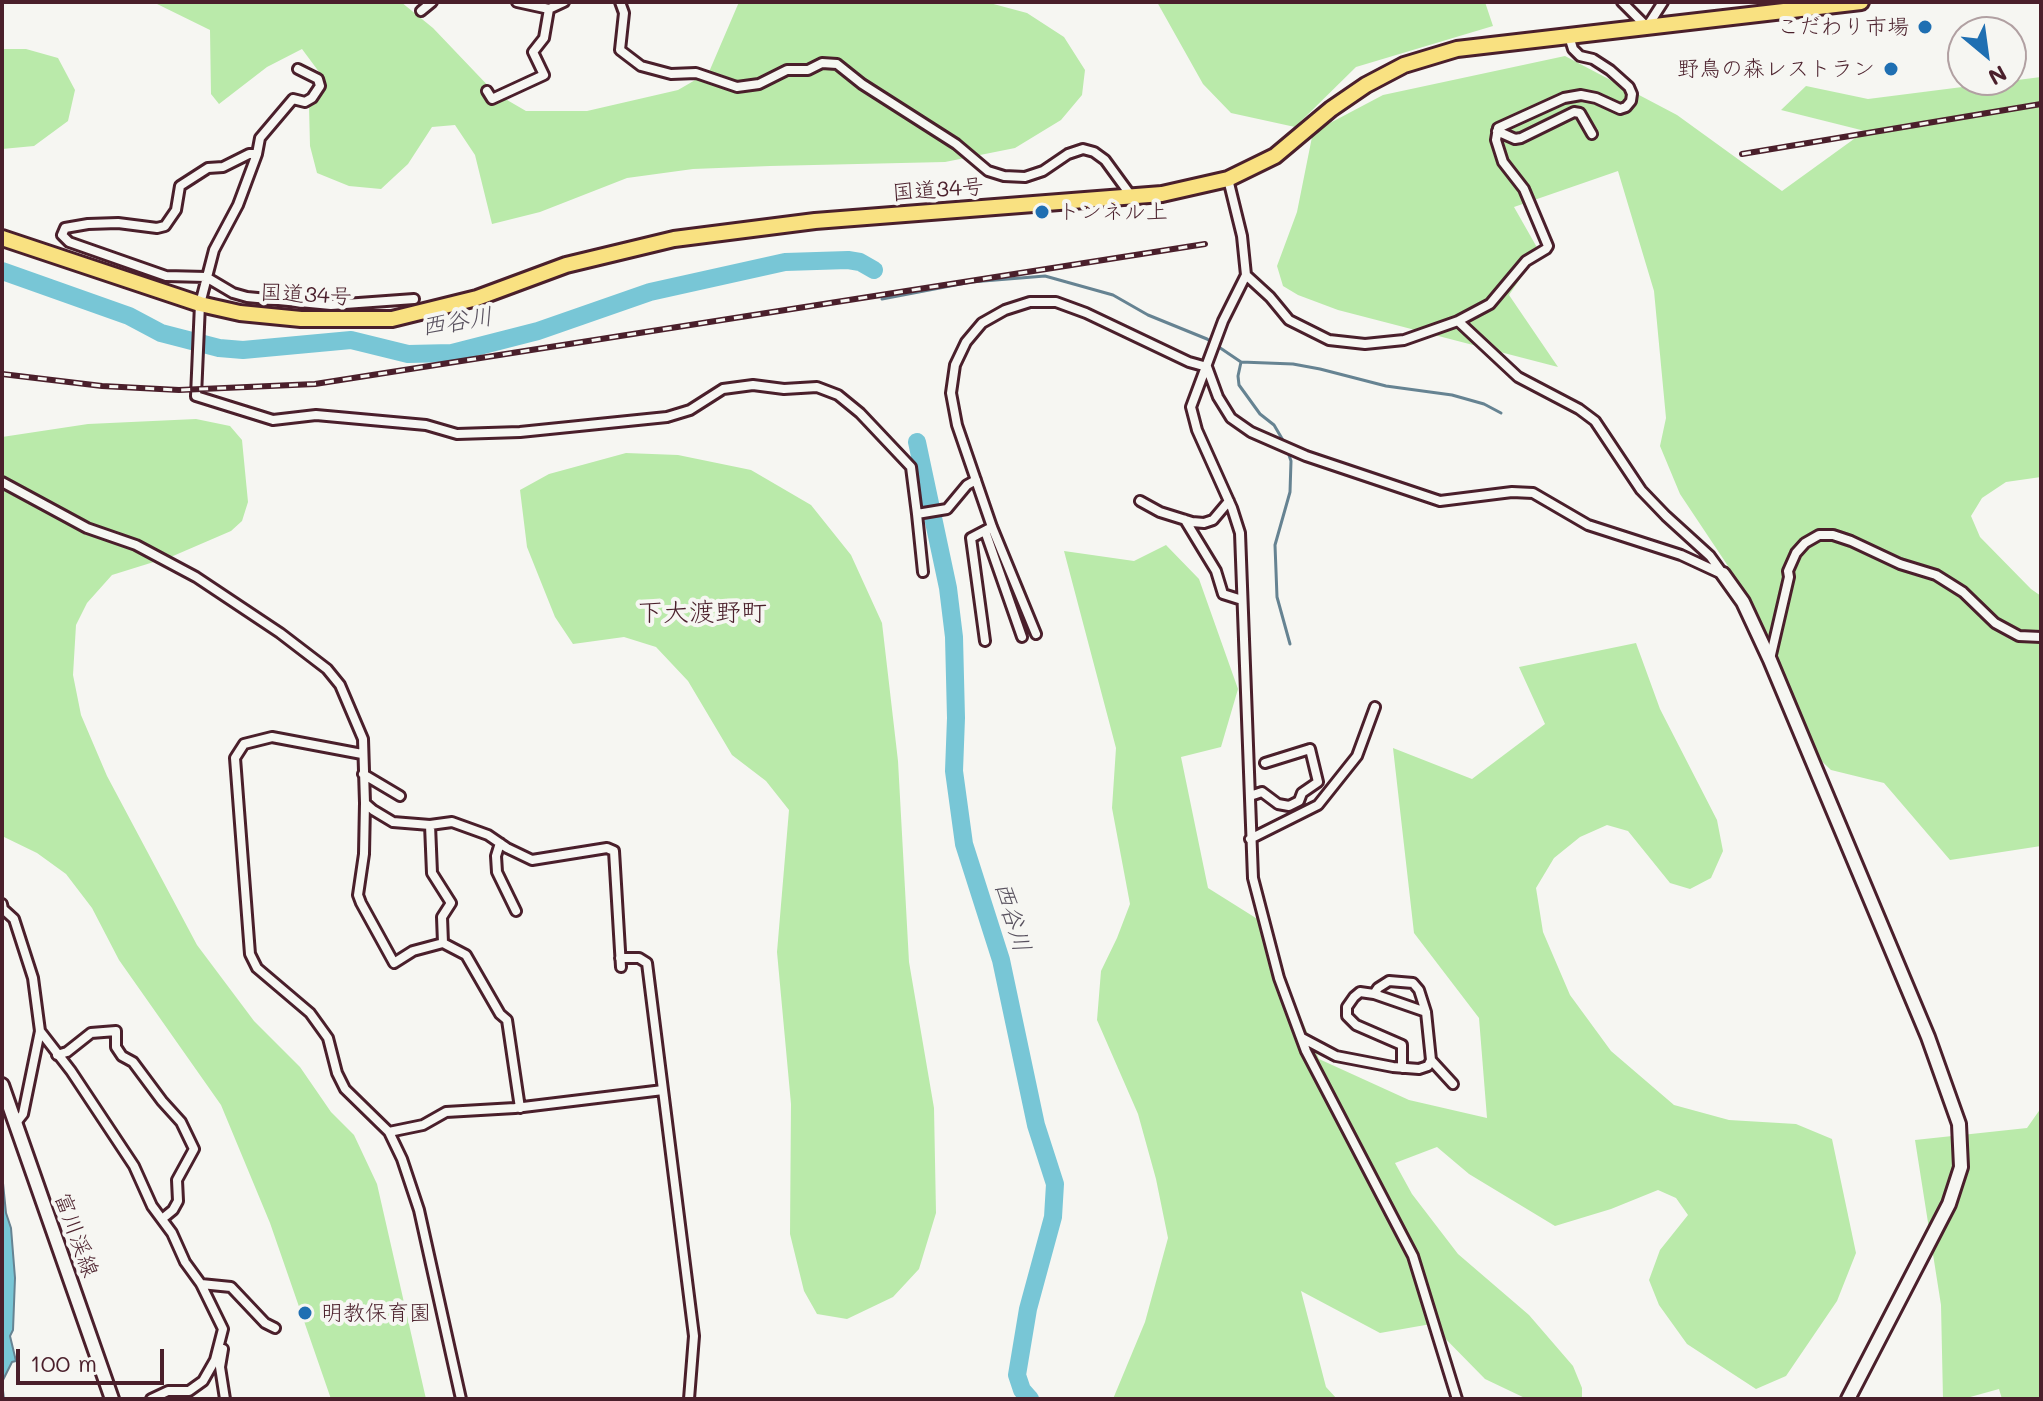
<!DOCTYPE html>
<html>
<head>
<meta charset="utf-8">
<style>
	body { margin:0 }
	#map { position:relative; width:2043px; height:1401px; overflow:hidden; background:#f6f6f2; font-family:Mali,sans-serif }
	canvas { display:block }
	.frame { position:absolute; inset:0; border:4px solid #4a1f2b; pointer-events:none }
	.north { position:absolute; left:1947px; top:16px; width:80px; height:80px; box-sizing:border-box; background:#f6f6f2; border:2px solid #b1a0a2; border-radius:50%; rotate:151deg; font-size:22px; font-weight:700; line-height:32px; text-align:center; color:#4a1f2b }
	.north::after { content:''; display:block; margin:auto; width:28px; height:36px; background:#1f6fb2; clip-path:polygon(50% 0,100% 100%,50% 72%,0 100%) }
	.scale { position:absolute; left:16px; top:1349px; width:148px; height:36px; box-sizing:border-box; border:4px solid #4a1f2b; border-top:0; padding-left:10px; font-size:24px; line-height:28px; white-space:nowrap; color:#4a1f2b; -webkit-text-stroke:6px #f6f6f2; paint-order:stroke }
</style>
</head>
<body>
<div id="map">
<canvas width="2043" height="1401"></canvas>
<div class="frame"></div>
<div class="north">N</div>
<div class="scale">100 m</div>
</div>
<script>
const g = document.querySelector('canvas').getContext('2d');
g.lineJoin = 'round';
function fill(path, color) {
  g.fillStyle = color;
  g.fill(path, 'evenodd');
}
function shape(rows) {
  const path = new Path2D();
  for (const r of rows) {
    path.moveTo(r[0], r[1]);
    for (let i = 2; i < r.length; i += 2) path.lineTo(r[i], r[i + 1]);
  }
  return path;
}
function stroke(path, color, width, dash) {
  g.strokeStyle = color;
  g.lineWidth = width;
  g.lineCap = dash ? 'butt' : 'round';
  g.setLineDash(dash || []);
  g.stroke(path);
}
function write(font, color, halo, rows, align = 'center') {
  g.font = font + ' Mali,"Klee One",sans-serif';
  g.lineWidth = 8;
  g.setLineDash([]);
  g.textBaseline = 'middle';
  g.strokeStyle = halo;
  g.fillStyle = color;
  for (const [text, x, y, turn = 0] of rows) {
    g.save();
    g.translate(x, y);
    g.rotate((+turn || 0) * Math.PI / 180);
    g.textAlign = isNaN(turn) ? turn : align;
    if (halo) g.strokeText(text, 0, 0);
    g.fillText(text, 0, 0);
    g.restore();
  }
}
const green = shape([
	[153,2,401,2,433,28,495,93,526,111,587,111,678,90,709,72,739,2,986,2,1027,13,1064,37,1085,70,1082,95,1061,120,1015,148,945,162,770,166,693,169,627,178,540,212,492,224,475,155,455,125,432,127,408,164,381,189,349,186,317,173,310,146,309,106,325,80,302,49,267,67,219,104,211,94,210,30],
	[1157,2,1485,2,1493,26,1356,67,1295,127,1231,113,1203,84],
	[2,49,26,49,58,58,75,90,68,121,34,146,2,149],
	[1565,56,1677,115,1782,191,1865,131,1781,110,1806,86,1868,99,2041,77,2041,477,2006,482,1982,498,1971,516,1980,537,2031,589,2041,596,2041,846,1950,860,1884,783,1831,770,1795,736,1773,669,1736,578,1680,494,1660,446,1666,418,1654,291,1618,171,1514,207,1539,251,1509,295,1558,367,1338,310,1298,295,1283,286,1277,266,1297,212,1313,132,1383,95],
	[196,419,230,426,242,440,248,502,242,521,231,531,173,556,112,575,87,603,76,625,73,675,81,715,107,776,197,945,254,1021,300,1067,331,1112,354,1135,377,1184,426,1399,331,1399,270,1223,221,1105,119,960,92,908,66,874,37,853,2,836,2,437,88,424],
	[626,453,678,455,751,470,811,505,851,555,882,623,898,761,909,962,934,1108,936,1213,919,1269,893,1297,847,1319,817,1314,804,1291,790,1234,791,1104,777,952,789,810,766,781,732,755,688,681,656,647,624,637,573,644,555,617,527,547,520,490,549,474],
	[1166,545,1199,579,1238,689,1221,747,1181,757,1208,888,1267,925,1289,991,1319,1059,1409,1100,1487,1118,1479,1018,1414,933,1393,748,1472,779,1545,724,1519,667,1636,643,1660,709,1717,820,1723,851,1711,878,1690,889,1670,883,1628,831,1607,825,1580,837,1554,858,1536,888,1543,932,1570,995,1611,1051,1674,1105,1729,1120,1796,1124,1832,1139,1856,1253,1837,1301,1786,1376,1756,1389,1687,1344,1659,1305,1649,1280,1660,1250,1688,1215,1676,1198,1658,1190,1611,1209,1555,1226,1469,1174,1437,1147,1395,1163,1412,1194,1458,1254,1529,1315,1573,1366,1582,1388,1582,1399,1527,1399,1485,1379,1431,1324,1380,1333,1301,1291,1326,1387,1337,1399,1113,1399,1145,1322,1168,1238,1156,1179,1138,1114,1097,1020,1101,971,1117,938,1130,904,1112,808,1116,748,1064,551,1134,561],
	[2041,1108,2041,1399,2002,1399,1999,1389,1963,1399,1943,1399,1941,1305,1915,1140,2027,1128]
]);
const water = shape([
	[2,1173,6,1213,11,1228,15,1278,13,1330,10,1336,16,1361,12,1362,2,1382,4,1399,2,1399,2,1173]
]);
const stream = shape([
	[882,299,971,282,1045,276,1113,295,1148,315,1207,339,1241,362,1293,364,1320,369,1386,386,1452,395,1484,404,1501,413],
	[1241,362,1238,376,1239,385,1260,414,1274,425,1284,442],
	[1287,449,1291,461,1290,492,1275,545,1277,597,1290,644]
]);
const river = shape([
	[2,271,129,316,161,333,219,348,243,350,351,340,408,354,452,353,538,331,650,292,785,262,848,260,860,262,874,270],
	[917,442,948,588,954,637,956,718,954,771,964,844,1001,960,1036,1125,1055,1184,1053,1217,1028,1309,1017,1375,1022,1390,1030,1399]
]);
const street = shape([
	[517,2,549,9],
	[620,2,624,13,620,50,641,66,671,74,696,73,737,87,759,84,787,70,808,70,822,63,837,64,862,84,956,144,988,171,1004,176,1025,177,1043,171,1068,154,1083,149,1094,152,1105,160,1132,197],
	[1622,2,1647,27,1663,2],
	[421,11,432,2],
	[298,69,318,79,320,86,312,98,305,102,293,99,260,138,257,154,249,154,223,167,208,168,180,186,176,210,165,226,157,228,118,223,88,224,65,228,62,235,69,242,166,276,206,277,233,293,247,297,331,305,414,299],
	[487,91,492,99,544,75,533,52,544,38,549,9,564,2],
	[1497,131,1515,139,1521,138,1574,112,1580,113,1592,134],
	[257,154,238,205,214,250,200,304,196,396,273,420,316,415,426,425,457,434,520,432,667,417,690,410,723,389,753,385,784,389,817,387,838,395,860,413,911,467,917,514],
	[1228,179,1242,236,1246,275,1223,321,1191,407,1197,430,1232,508,1240,533,1253,878,1279,978,1306,1051,1413,1256,1457,1399],
	[1246,275,1270,297,1289,320,1329,340,1365,344,1404,340,1458,321,1518,377,1579,409,1595,421,1641,490,1666,516,1710,556,1723,574],
	[1458,321,1490,304,1526,261,1546,249,1548,246,1524,189,1503,162,1496,140,1498,128,1564,98,1581,95,1596,98,1620,109,1626,107,1631,101,1632,94,1629,87,1610,70,1593,59,1580,56,1573,49,1569,36],
	[1207,367,1218,397,1231,418,1251,432,1306,456,1440,501,1512,492,1533,493,1588,525,1681,555,1722,574],
	[2,482,87,528,136,545,196,577,280,633,327,669,340,685,363,739,365,803,373,810,393,822,430,825,452,822,488,835,507,848,532,860,607,848,614,851,621,967],
	[1140,501,1160,512,1192,522,1204,523,1213,520,1229,501],
	[1185,520,1216,571,1223,594,1242,600],
	[985,531,1022,637],
	[923,572,917,514,947,509,967,485,976,480],
	[1036,634,992,527,957,425,951,393,955,365,966,342,982,323,1005,310,1030,302,1056,302,1086,313,1189,362,1207,367],
	[985,641,971,538,992,527],
	[1770,659,1789,577,1788,571,1796,553,1805,543,1819,535,1833,535,1851,541,1900,564,1936,575,1963,592,1995,623,2019,636,2041,637],
	[362,754,272,737,244,744,235,758,250,954,257,968,310,1013,328,1038,337,1073,345,1089,389,1132,402,1159,419,1210,461,1399],
	[363,774,400,796],
	[1250,796,1262,792,1278,804,1289,806,1299,801,1302,793,1318,782,1310,749,1265,763],
	[365,803,364,854,358,895,361,903,394,963,413,951,443,943],
	[430,825,432,873,451,903,442,917,443,943,466,955,500,1014,507,1020,520,1108],
	[1250,839,1318,805,1357,756,1375,707],
	[500,843,496,856,497,872,516,911],
	[2,904,3,909,14,919,33,978,40,1031,23,1114,15,1124],
	[620,958,639,958,647,963,694,1336,689,1399],
	[1374,994,1360,992,1354,997,1347,1007,1347,1016,1356,1025,1402,1045,1402,1068],
	[40,1031,71,1071,134,1166,152,1206,172,1233,185,1262,201,1284,223,1329,215,1360,203,1381,189,1391,168,1391,151,1399],
	[1302,1038,1336,1056,1393,1067,1419,1069,1428,1066,1431,1060,1426,1012,1419,990,1413,983,1389,981,1378,988,1374,994,1426,1012],
	[57,1055,67,1052,91,1033,116,1031,116,1047,122,1056,133,1062,162,1101,181,1122,194,1149,177,1180,178,1201,173,1210,162,1219],
	[1431,1060,1453,1084],
	[389,1132,423,1125,446,1112,515,1108,663,1090],
	[201,1284,231,1287,265,1323,275,1328],
	[223,1349,220,1367,225,1399]
]);
const secondary = shape([
	[1723,574,1743,602,1770,660,1928,1037,1959,1124,1961,1167,1949,1204,1848,1399],
	[2,1085,112,1399]
]);
const highway = shape([
	[2,238,200,304,240,313,301,319,392,319,477,298,566,265,674,239,815,221,1162,194,1228,179,1275,156,1331,109,1366,85,1404,65,1457,49,1861,2]
]);
const rail = shape([
	[1742,154,2041,104],
	[2,374,102,386,179,390,315,384,1205,244]
]);
const markers = [
	[1925,27,8,"#1f6fb2"],
	[1891,69,8,"#1f6fb2"],
	[1042,212,8,"#1f6fb2"],
	[305,1313,8,"#1f6fb2"]
];
const poiNames = [
	["こだわり市場",1909,27],
	["野鳥の森レストラン",1875,69],
	["トンネル上",1058,212,"left"],
	["明教保育園",321,1313,"left"]
];
const streetNames = [
	["国道34号",938,190,-4],
	["国道34号",306,295,3],
	["富川渓線",76,1235,70]
];
const waterNames = [
	["西谷川",457,322,-9],
	["西谷川",1012,917,73]
];
const quarterNames = [
	["下大渡野町",702,613]
];
fill(green, '#baeaaa');
fill(water, '#78c6d6');
stroke(water, '#668392', 2);
stroke(stream, '#668392', 3);
stroke(river, '#78c6d6', 18);
stroke(street, '#4a1f2b', 14);
stroke(secondary, '#4a1f2b', 18);
stroke(highway, '#4a1f2b', 20);
stroke(street, '#f6f6f2', 8);
stroke(secondary, '#f6f6f2', 12);
stroke(highway, '#f9e181', 14);
stroke(rail, '#4a1f2b', 6);
stroke(rail, '#f6f6f2', 3, [9]);
for (const [x, y, r, color] of markers) {
  const dot = new Path2D();
  dot.arc(x, y, r, 0, 2 * Math.PI);
  g.fillStyle = color;
  g.fill(dot);
  stroke(dot, '#f6f6f2', 3);
}
write('22px', '#4a1f2b', '#f6f6f2', poiNames, 'right');
write('22px', '#4a1f2b', '#f6f6f2', streetNames);
write('italic 24px', '#58515e', '#f6f6f2', waterNames);
write('26px', '#4a1f2b', '#f6f6f2', quarterNames);
</script>
</body>
</html>
